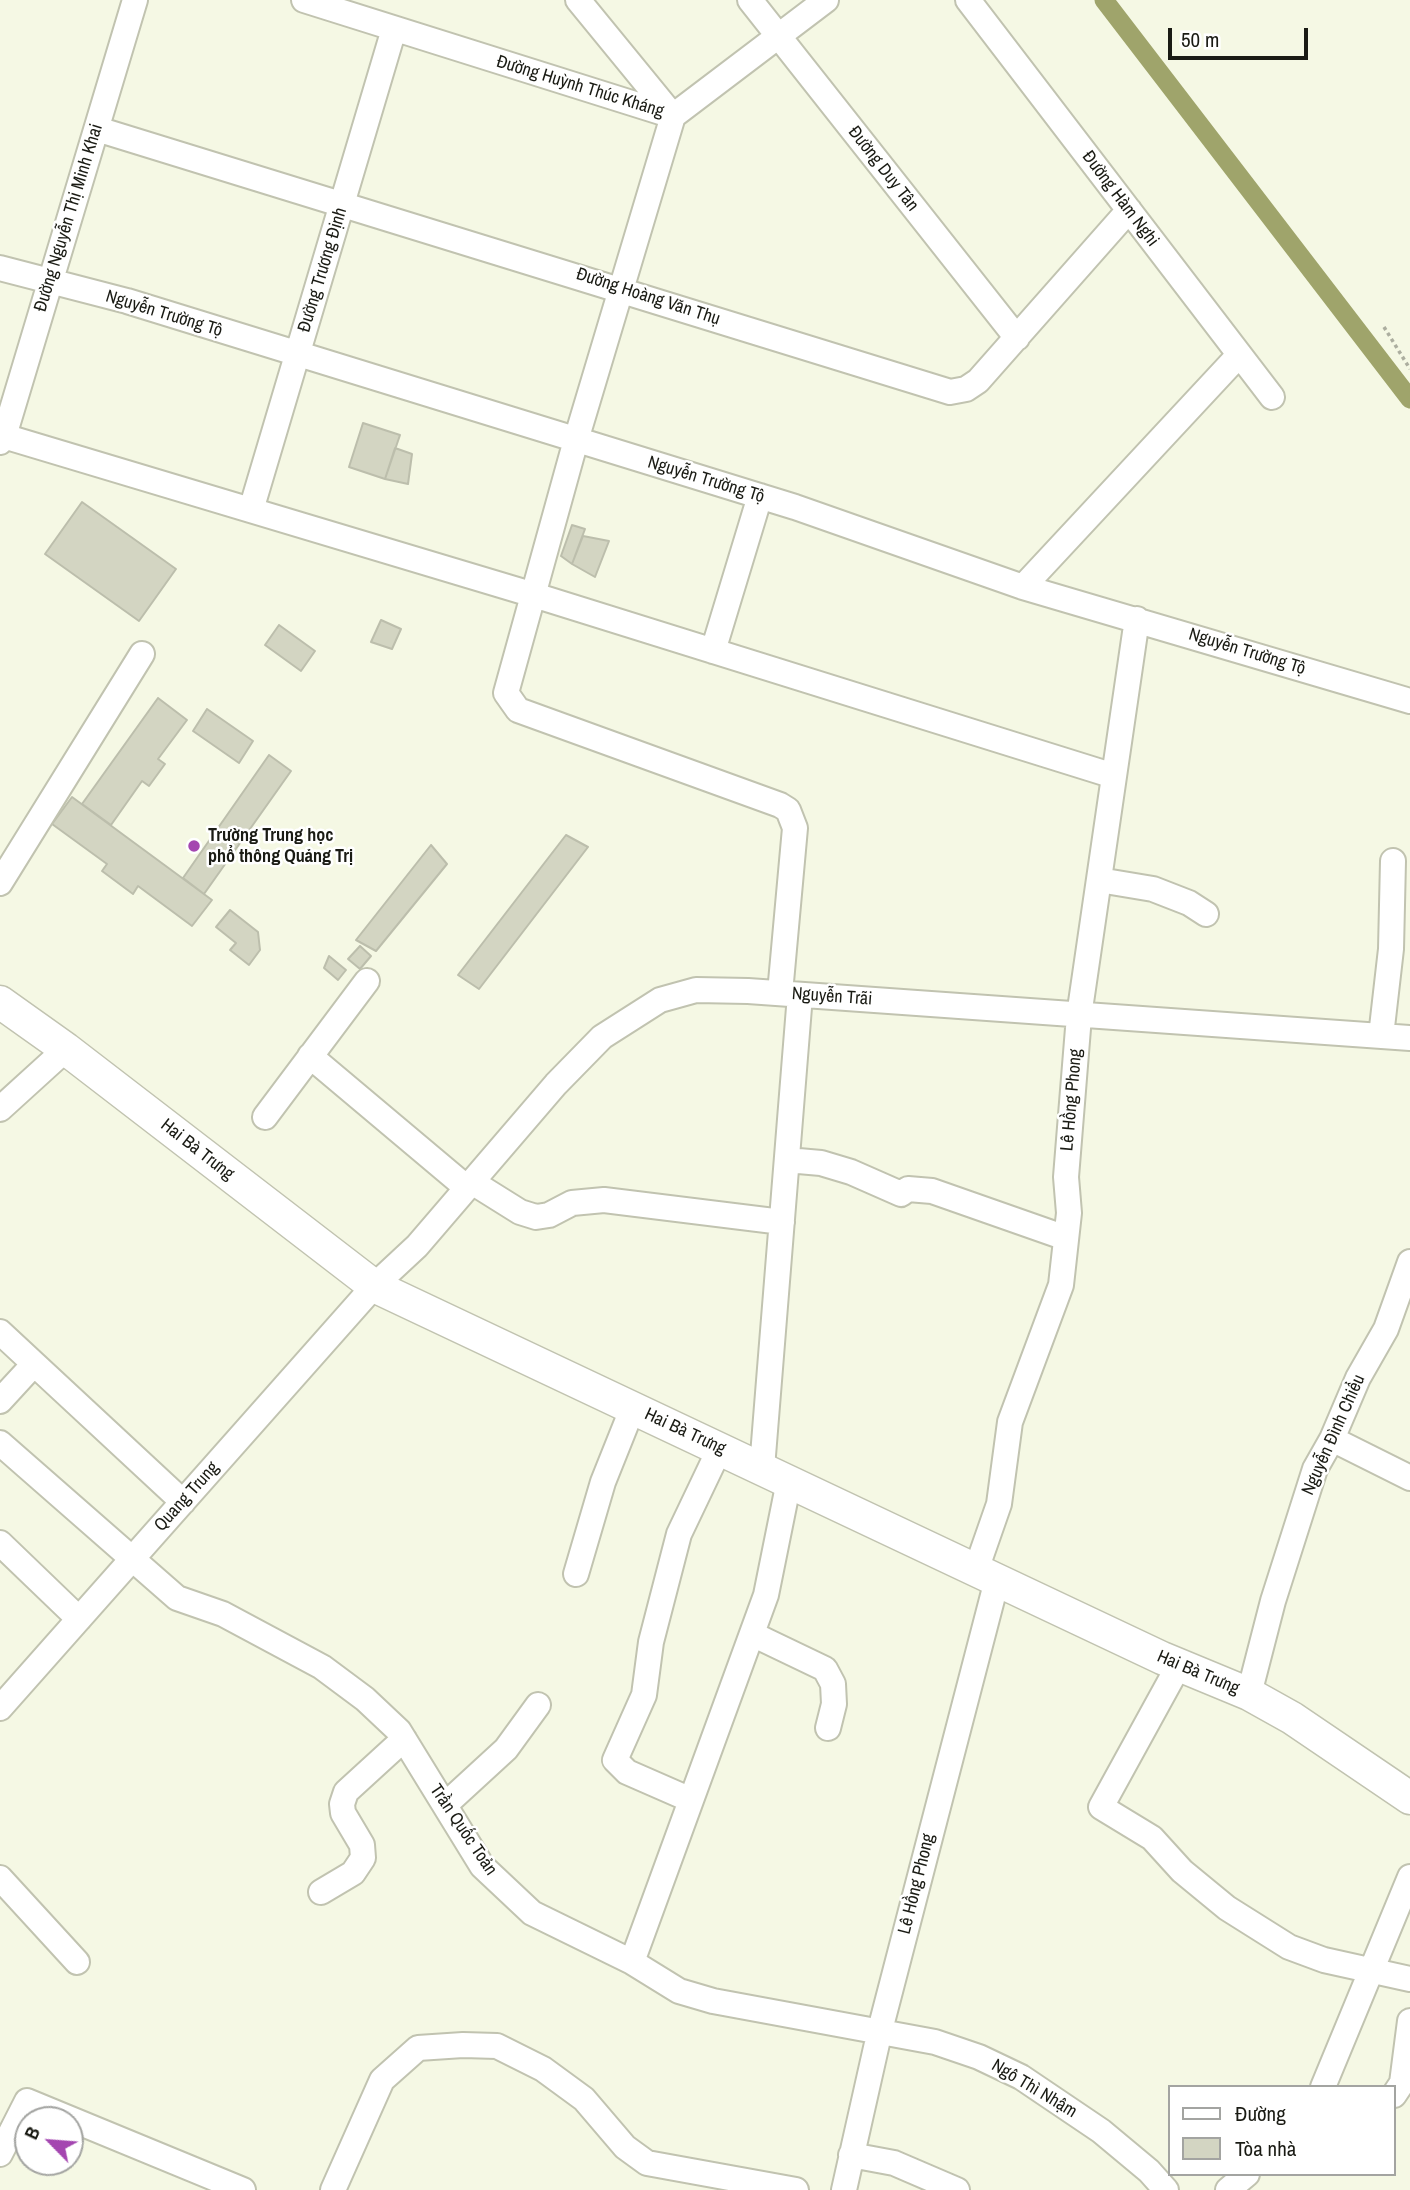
<!DOCTYPE html>
<html>
<head>
<meta charset="utf-8">
<style>
	body { margin:0 }
	#map { position:relative; width:1410px; height:2190px; overflow:hidden; background:#f5f8e4; font-family:"Archivo Narrow",sans-serif }
	canvas { display:block }
	.legend { position:absolute; left:1168px; top:2085px; width:228px; height:91px; box-sizing:border-box; background:#fff; border:2px solid #a3a4a1; margin:0; padding:9px 12px; list-style:none; font-size:21px; color:#1a1b14 }
	.legend li { display:flex; align-items:center; gap:14px; height:35px }
	.legend b { width:35px; border:2px solid #a3a4a1 }
	.north { position:absolute; left:14px; top:2106px; width:70px; height:70px; box-sizing:border-box; background:#fff; border:2px solid #a3a4a1; border-radius:50%; rotate:295deg; font-size:19px; font-weight:700; line-height:28px; text-align:center; color:#1a1b14 }
	.north::after { content:''; display:block; margin:auto; width:24px; height:32px; background:#a446b0; clip-path:polygon(50% 0,100% 100%,50% 72%,0 100%) }
	.scale { position:absolute; left:1168px; top:28px; width:140px; height:32px; box-sizing:border-box; border:4px solid #1a1b14; border-top:0; padding-left:9px; font-size:21px; line-height:24px; white-space:nowrap; color:#1a1b14; -webkit-text-stroke:5px #fff; paint-order:stroke }
</style>
</head>
<body>
<div id="map">
<canvas width="1410" height="2190"></canvas>
<ul class="legend">
<li><b style="height:9px;background:#fff"></b>Đường</li>
<li><b style="height:19px;background:#d3d5c2"></b>Tòa nhà</li>
</ul>
<div class="north">B</div>
<div class="scale">50 m</div>
</div>
<script>
const g = document.querySelector('canvas').getContext('2d');
g.lineJoin = 'round';
function shape(rows) {
  const path = new Path2D();
  for (const r of rows) {
    path.moveTo(r[0], r[1]);
    for (let i = 2; i < r.length; i += 2) path.lineTo(r[i], r[i + 1]);
  }
  return path;
}
function stroke(path, color, width, dash) {
  g.strokeStyle = color;
  g.lineWidth = width;
  g.lineCap = dash ? 'butt' : 'round';
  g.setLineDash(dash || []);
  g.stroke(path);
}
function fill(path, color) {
  g.fillStyle = color;
  g.fill(path, 'evenodd');
}
function write(font, color, halo, rows, align = 'center') {
  g.font = font + ' "Archivo Narrow",sans-serif';
  g.lineWidth = 5;
  g.setLineDash([]);
  g.textBaseline = 'middle';
  g.strokeStyle = halo;
  g.fillStyle = color;
  for (const [text, x, y, turn = 0] of rows) {
    g.save();
    g.translate(x, y);
    g.rotate((+turn || 0) * Math.PI / 180);
    g.textAlign = isNaN(turn) ? turn : align;
    if (halo) g.strokeText(text, 0, 0);
    g.fillText(text, 0, 0);
    g.restore();
  }
}
const canal = shape([
	[1104,0,1410,399]
]);
const building = shape([
	[363,423,400,435,385,479,349,467,363,423],
	[395,448,412,454,408,484,385,479,395,448],
	[82,502,176,569,139,621,45,554,82,502],
	[572,525,585,529,572,564,561,556,572,525],
	[583,536,609,541,595,577,572,564,583,536],
	[381,620,401,629,392,649,371,642,381,620],
	[279,625,315,651,301,671,265,645,279,625],
	[158,698,187,720,158,759,165,764,149,786,142,781,111,825,82,804,158,698],
	[207,709,253,741,239,763,193,731,207,709],
	[269,755,291,771,204,894,183,878,269,755],
	[72,797,212,900,192,926,138,886,133,894,102,871,107,864,52,824,72,797],
	[566,835,588,847,479,989,458,975,566,835],
	[431,845,447,864,376,951,356,940,431,845],
	[230,910,258,932,260,950,249,965,230,950,236,943,216,927,230,910],
	[360,946,371,956,360,969,348,959,360,946],
	[329,956,346,970,338,980,324,968,329,956]
]);
const path = shape([
	[1384,327,1410,369]
]);
const minor = shape([
	[304,0,673,116,826,0],
	[578,0,673,116,576,440,506,693,518,710,780,805,788,810,795,828,780,993],
	[750,0,1017,338],
	[968,0,1272,397],
	[97,129,950,392,966,389,978,381,1129,210],
	[0,268,127,301,795,507,1023,587,1410,701],
	[0,435,534,595,1114,776],
	[0,442,4,436,135,0],
	[251,510,394,29],
	[1023,587,1239,355],
	[713,651,760,496],
	[1099,880,1153,889,1189,903,1206,914],
	[0,883,142,654],
	[1381,1036,1391,949,1393,861],
	[310,1056,467,1188],
	[0,1109,66,1049],
	[265,1117,367,981],
	[787,1160,821,1163,851,1172,901,1194,908,1189,932,1191,1066,1238],
	[472,1182,520,1212,536,1217,549,1215,572,1203,604,1200,782,1222],
	[0,1332,183,1502],
	[0,1401,34,1364],
	[1332,1439,1410,1478],
	[0,1443,177,1598,223,1614,322,1667,365,1699,399,1731,482,1866,532,1913,632,1962,679,1991,713,2001,935,2042,979,2057,1021,2077,1101,2131,1149,2171,1166,2190],
	[762,1468,800,995],
	[0,1543,79,1619],
	[976,1570,999,1504,1010,1422,1061,1285,1069,1213,1066,1177,1079,1016,1137,619],
	[576,1574,603,1482,633,1407],
	[752,1634,825,1669,833,1684,834,1704,828,1728],
	[1179,1665,1101,1807,1152,1838,1182,1871,1227,1908,1289,1947,1324,1960,1410,1979],
	[1249,1694,1273,1601,1315,1469,1332,1439,1358,1378,1386,1329,1410,1262],
	[0,1708,374,1286,417,1246,556,1084,602,1037,660,1000,696,990,748,991,1410,1038],
	[691,1800,627,1772,615,1760,644,1695,651,1642,679,1534,720,1448],
	[445,1805,506,1749,538,1705],
	[0,1878,77,1962],
	[321,1892,353,1873,363,1858,362,1845,343,1813,342,1804,346,1792,404,1739],
	[632,1962,766,1595,789,1481],
	[1323,2087,1410,1877],
	[1394,2095,1402,2083,1410,2021],
	[0,2154,27,2101,243,2190],
	[851,2155,894,2163,957,2190],
	[333,2190,382,2080,418,2048,463,2045,497,2046,543,2069,584,2099,625,2147,647,2163,796,2190],
	[844,2190,880,2030,997,1580],
	[1228,2190,1247,2174]
]);
const major = shape([
	[0,1002,66,1049,374,1286,1162,1658,1249,1694,1292,1718,1410,1798]
]);
const markers = [
	[194,846,7,"#a446b0"]
];
const streetNames = [
	["Đường Huỳnh Thúc Kháng",580,87,17],
	["Đường Duy Tân",883,169,52],
	["Đường Hàm Nghi",1120,199,53],
	["Đường Nguyễn Thị Minh Khai",69,218,-73],
	["Đường Trương Định",323,270,-73],
	["Đường Hoàng Văn Thụ",648,297,18],
	["Nguyễn Trường Tộ",164,314,17],
	["Nguyễn Trường Tộ",706,480,17],
	["Nguyễn Trường Tộ",1247,652,17],
	["Nguyễn Trãi",832,997,4],
	["Lê Hồng Phong",1072,1100,-85],
	["Hai Bà Trưng",197,1150,38],
	["Hai Bà Trưng",685,1432,25],
	["Nguyễn Đình Chiểu",1334,1435,-66],
	["Quang Trung",187,1497,-48],
	["Hai Bà Trưng",1198,1673,23],
	["Trần Quốc Toản",463,1830,56],
	["Lê Hồng Phong",917,1884,-76],
	["Ngô Thì Nhậm",1034,2089,31]
];
const poiNames = [
	["Trường Trung học",208,836],
	["phổ thông Quảng Trị",208,857]
];
stroke(canal, '#9fa46b', 19);
fill(building, '#d3d5c2');
stroke(building, '#bcbeac', 2);
stroke(minor, '#c1c3b0', 28);
stroke(major, '#c1c3b0', 35);
stroke(path, '#acae9f', 3.5, [3.5, 3.5]);
stroke(minor, '#fff', 24);
stroke(major, '#fff', 32);
for (const [x, y, r, color] of markers) {
  const dot = new Path2D();
  dot.arc(x, y, r, 0, 2 * Math.PI);
  g.fillStyle = color;
  g.fill(dot);
  stroke(dot, '#fff', 2.5);
}
write('18px', '#1a1b14', '#fff', streetNames);
write('bold 18px', '#1a1b14', '#fff', poiNames, 'left');
</script>
</body>
</html>
